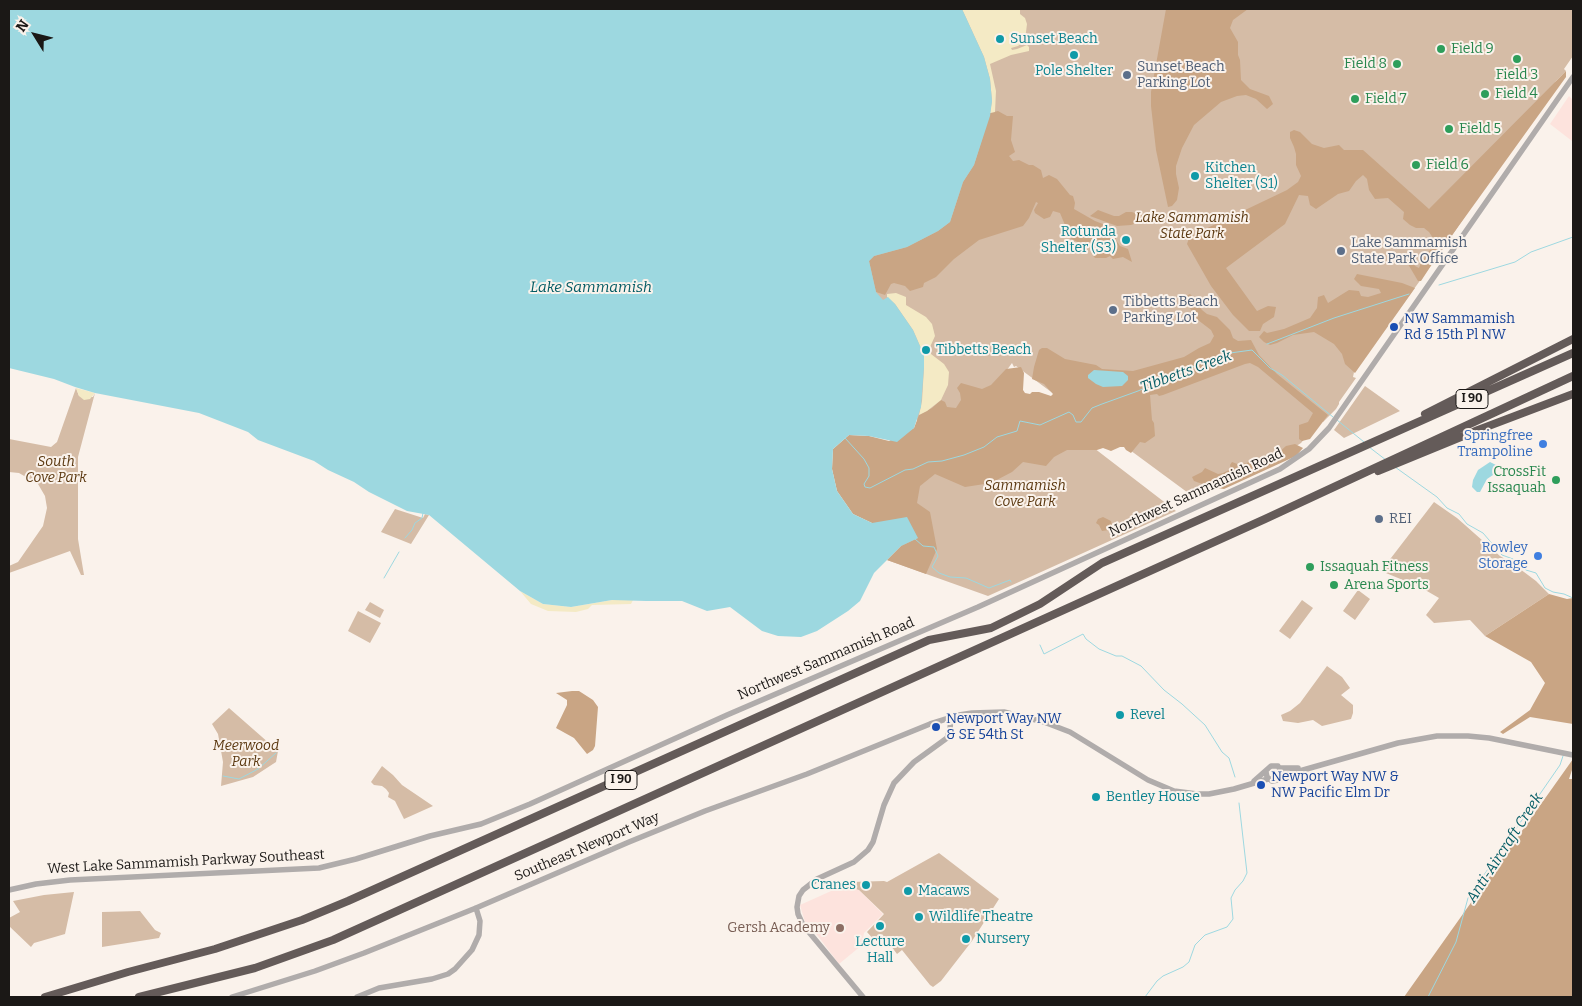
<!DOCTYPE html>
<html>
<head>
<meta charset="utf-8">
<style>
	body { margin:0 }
	#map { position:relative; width:1582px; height:1006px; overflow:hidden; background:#faf2eb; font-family:Bitter,serif }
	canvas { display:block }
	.frame { position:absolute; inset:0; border:10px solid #1b1816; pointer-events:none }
	.north { position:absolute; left:10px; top:10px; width:50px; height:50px; -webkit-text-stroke:4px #faf2eb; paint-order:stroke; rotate:306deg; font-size:14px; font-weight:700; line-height:20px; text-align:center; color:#1b1816 }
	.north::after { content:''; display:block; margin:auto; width:18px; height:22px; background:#1b1816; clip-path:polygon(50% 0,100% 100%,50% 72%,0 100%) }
</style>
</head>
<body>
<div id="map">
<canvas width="1582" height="1006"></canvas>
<div class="frame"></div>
<div class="north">N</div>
</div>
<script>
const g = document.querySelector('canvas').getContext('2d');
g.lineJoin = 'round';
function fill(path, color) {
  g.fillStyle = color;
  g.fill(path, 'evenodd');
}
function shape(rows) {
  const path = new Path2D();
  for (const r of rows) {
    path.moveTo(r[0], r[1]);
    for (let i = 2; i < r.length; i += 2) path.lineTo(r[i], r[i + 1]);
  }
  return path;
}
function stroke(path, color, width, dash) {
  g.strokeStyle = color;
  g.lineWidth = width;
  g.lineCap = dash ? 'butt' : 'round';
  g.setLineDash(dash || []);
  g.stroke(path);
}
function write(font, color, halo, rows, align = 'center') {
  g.font = font + ' Bitter,serif';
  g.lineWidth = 4;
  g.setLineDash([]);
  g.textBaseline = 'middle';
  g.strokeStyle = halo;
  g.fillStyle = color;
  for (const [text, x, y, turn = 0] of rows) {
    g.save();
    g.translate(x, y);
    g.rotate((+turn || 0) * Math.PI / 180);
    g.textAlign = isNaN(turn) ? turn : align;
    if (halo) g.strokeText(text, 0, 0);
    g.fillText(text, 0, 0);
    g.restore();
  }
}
const education = shape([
	[1569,96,1573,100,1572,141,1550,124],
	[849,883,850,887,859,890,883,914,864,933,862,945,839,964,818,936,805,922,800,905]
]);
const green = shape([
	[926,9,1573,9,1573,56,1564,69,1566,71,1556,81,1445,246,1354,372,1353,377,1356,378,1339,402,1339,404,1336,409,1323,422,1320,420,1301,443,1267,465,1195,498,1016,366,1014,367,1012,363,939,463,835,256],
	[1008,382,1176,511,988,596,887,560,901,546,906,517,872,523,897,442],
	[1365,386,1400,411,1344,438,1334,430],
	[76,388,79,396,93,397,95,393,78,457,78,539,84,575,81,575,70,551,9,573,9,566,18,562,43,526,47,508,45,496,38,484,19,473,9,472,9,439,51,447,57,442],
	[1434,502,1457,518,1500,556,1512,563,1536,581,1549,594,1485,636,1470,620,1434,623,1426,615,1439,598,1420,587,1381,571],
	[395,509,423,518,425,514,429,515,411,544,381,532],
	[1358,590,1370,599,1355,620,1343,611],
	[1302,600,1313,608,1290,639,1279,631],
	[370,602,384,610,380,618,365,610],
	[358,611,381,623,370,643,348,631],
	[1327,666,1342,677,1350,688,1341,695,1353,705,1353,713,1351,719,1322,726,1313,720,1298,723,1283,721,1281,715,1290,711,1300,703],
	[229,708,278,751,276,762,253,777,221,786,223,762,218,734,212,724],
	[382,766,393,775,402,785,433,806,404,819,395,801,388,797,389,793,386,789,382,786,374,785,371,782],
	[939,853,999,899,972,941,941,981,933,987,930,985,902,950,897,954,882,934,875,941,867,932,884,914,859,890,850,887,851,882,884,881,887,882],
	[74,892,65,934,34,943,31,947,9,926,9,918,20,912,13,901,44,895],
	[140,911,155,930,161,933,159,938,102,947,102,912]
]);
const forest = shape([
	[1166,9,1248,9,1233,20,1230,28,1238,42,1238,55,1240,60,1241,80,1250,89,1269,96,1273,104,1267,109,1256,99,1246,95,1237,96,1221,102,1194,125,1182,148,1176,166,1176,174,1179,188,1177,200,1172,206,1168,207,1156,150,1151,106,1151,92],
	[1566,71,1566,77,1445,245,1437,244,1429,232,1424,228,1416,228,1410,225,1403,219,1404,212,1388,198,1375,199,1369,190,1367,179,1363,175,1356,181,1349,191,1338,194,1316,209,1310,205,1308,196,1299,195,1285,224,1226,268,1257,311,1268,306,1276,307,1274,317,1263,324,1260,331,1249,331,1233,315,1211,286,1187,244,1189,238,1197,233,1287,190,1298,182,1301,176,1296,165,1296,154,1294,147,1290,138,1290,132,1294,130,1300,132,1312,144,1324,148,1339,145,1344,150,1363,150,1429,209],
	[998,111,1007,116,1013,116,1011,140,1015,152,1009,156,1013,161,1019,160,1029,165,1033,165,1041,170,1043,178,1049,175,1057,179,1070,195,1073,196,1075,203,1074,209,1095,221,1116,229,1116,240,1120,246,1128,249,1132,262,1123,257,1113,259,1110,256,1106,258,1095,258,1091,253,1091,249,1064,235,1065,225,1060,213,1053,211,1050,217,1044,219,1035,213,1034,210,1038,203,1036,202,1029,218,1023,226,979,240,954,259,936,277,924,283,923,287,910,291,905,286,894,283,891,284,885,295,876,292,869,261,874,256,907,247,938,231,950,222,963,182,974,165,990,113],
	[1098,210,1114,216,1119,216,1126,212,1132,212,1140,215,1148,212,1151,218,1131,225,1117,226,1090,216],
	[1436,248,1440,252,1421,281,1418,281,1408,264,1410,262,1413,262,1415,266,1419,268,1421,263,1430,250],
	[1357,274,1402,283,1415,288,1355,373,1345,364,1342,354,1334,344,1314,332,1293,335,1277,343,1270,345,1264,342,1259,337,1264,331,1267,333,1284,329,1310,318,1317,308,1318,297,1324,295,1328,303,1349,290,1359,291,1361,296,1368,297,1381,293,1379,289,1361,286,1354,279],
	[1190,294,1192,296,1202,310,1207,314,1217,317,1230,330,1233,338,1238,341,1251,340,1259,355,1277,374,1328,415,1310,439,1302,441,1299,439,1299,425,1308,422,1313,413,1258,367,1250,363,1245,364,1163,395,1159,396,1157,394,1150,395,1152,420,1154,423,1155,436,1145,443,1140,442,1131,453,1126,450,1124,447,1120,447,1111,451,1103,448,1097,450,1067,450,1054,457,1046,466,1023,462,1012,472,991,483,965,487,935,474,920,486,917,503,930,512,937,549,926,574,887,560,901,546,918,538,872,523,853,514,837,491,832,469,833,449,849,435,869,436,889,441,914,428,919,415,932,408,941,400,945,402,947,407,956,408,961,400,960,393,957,388,961,383,982,389,991,385,1006,369,1021,367,1024,373,1023,390,1025,393,1030,394,1032,392,1039,392,1051,396,1053,394,1044,384,1032,379,1034,367,1039,350,1042,348,1047,348,1065,359,1096,365,1102,369,1133,371,1184,357,1199,348,1210,343,1214,336,1211,330,1198,320,1185,301,1186,296],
	[1295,444,1303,448,1296,456,1224,489,1211,487,1194,481,1192,477,1202,472,1205,468,1218,474,1223,473,1231,469,1230,465,1232,462,1240,465,1278,453,1286,446],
	[1103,517,1111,521,1112,525,1109,530,1102,531,1099,525,1096,523,1098,519],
	[1549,594,1567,599,1573,598,1573,724,1530,717,1503,734,1500,732,1530,710,1545,683,1531,662,1485,636],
	[572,691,579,691,593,700,598,707,595,746,593,750,587,754,574,738,556,728,567,705,567,700,556,693],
	[1573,759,1573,767,1569,779,1573,779,1573,997,1404,997]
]);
const sand = shape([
	[962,9,1020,9,1020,14,1025,18,1027,24,1025,40,1018,46,1011,48,1012,50,1017,49,1027,45,1029,47,1029,51,1011,55,990,64,996,91,995,112,990,113,992,101,990,79,984,57],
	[896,293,906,297,906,305,926,317,932,324,935,336,930,347,931,354,944,364,949,372,948,385,941,400,927,411,919,415,922,401,924,367,920,346,913,330,895,304,887,297,887,294],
	[76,388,95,393,90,399,84,400,79,396],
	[520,591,543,604,571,607,612,600,633,600,631,604,592,605,588,609,576,612,548,611,531,604]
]);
const water = shape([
	[9,9,962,9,984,57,990,79,992,101,990,116,974,165,963,182,950,222,938,231,907,247,874,256,869,261,876,292,883,300,888,297,895,304,913,330,920,346,924,355,924,367,921,407,914,428,897,442,869,436,849,435,833,449,832,469,837,491,853,514,872,523,907,517,918,538,901,546,874,573,860,601,848,611,817,631,801,637,778,636,762,631,730,607,707,611,682,601,646,601,612,600,571,607,543,604,520,591,429,515,407,511,369,492,354,482,328,470,314,461,258,440,248,432,199,413,95,393,75,387,54,379,9,368],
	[1094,370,1123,372,1128,376,1128,380,1122,386,1103,387,1096,384,1088,378,1088,375],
	[1490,462,1496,465,1497,469,1496,473,1487,479,1480,492,1477,492,1472,487,1473,480,1478,470]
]);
const stream = shape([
	[1439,285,1515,262,1531,252,1573,237],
	[1267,344,1334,318,1409,294],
	[1337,420,1364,442],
	[845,438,864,459,869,468,869,476,864,484,865,487,870,488,905,470,913,469,928,462,942,461,964,455,984,447,997,437,1017,431,1020,421,1040,425,1069,412,1073,415,1076,422,1081,422,1092,408,1102,404,1138,391,1206,361,1230,353,1252,350,1270,368,1282,375,1333,417],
	[1369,447,1386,460],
	[1395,467,1437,497,1447,508,1459,514,1467,524,1483,533,1502,555,1513,559,1526,570,1536,573,1545,588,1553,592,1564,594,1573,598],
	[405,538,412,530,415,523,422,518,423,513],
	[915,539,923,546,934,547,938,556,932,567,939,573,950,577,966,578,989,588,1010,580,1011,582],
	[384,578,399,552],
	[1040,645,1044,654,1083,634,1086,639,1099,649,1116,656,1122,656,1141,666,1164,690,1182,704,1205,725,1222,752,1229,758,1235,777],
	[1573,725,1573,723],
	[223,776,239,779,258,769,276,753],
	[1145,997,1157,981,1163,976,1183,967,1189,962,1195,945,1205,935,1227,927,1233,919,1231,898,1235,890,1243,881,1247,873,1239,803],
	[1428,997,1456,942,1468,898,1560,765,1563,756]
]);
const tertiary = shape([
	[1280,768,1298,768],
	[1282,776,1398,743,1437,736,1468,736,1489,738,1573,755],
	[1254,781,1271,766,1278,766,1282,773,1278,780,1272,781,1267,777,1266,772],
	[9,890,36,884,70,880,319,868,356,859,430,836,481,824,530,804,727,715,978,607,1280,469,1309,449,1329,428,1573,77],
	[232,997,315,971,364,953,476,908,629,842,705,811,807,774,930,724,959,715,972,713,1004,712,1044,722,1070,732,1148,780,1174,791,1197,794,1209,794,1234,789,1268,779],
	[357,997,379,988,432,979,448,974,455,969,472,950,479,935,480,921,476,908],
	[863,997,803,925,798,914,797,907,799,896,803,890,817,879,854,862,868,850,873,842,884,805,894,783,914,762,947,738,950,729,951,717]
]);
const motorway = shape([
	[1425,414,1573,339],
	[1378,471,1478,430,1573,394],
	[45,997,128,972,215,949,302,920,348,901,929,640,991,628,1040,604,1102,563,1573,353],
	[139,997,255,968,333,940,1265,519,1573,376]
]);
const markers = [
	[1000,39,5,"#0f9aa8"],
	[1441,49,5,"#2e9e5b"],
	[1074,55,5,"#0f9aa8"],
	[1517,59,5,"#2e9e5b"],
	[1397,64,5,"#2e9e5b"],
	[1127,75,5,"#5c6f8a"],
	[1485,94,5,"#2e9e5b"],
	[1355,99,5,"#2e9e5b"],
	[1449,129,5,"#2e9e5b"],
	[1416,165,5,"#2e9e5b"],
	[1195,176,5,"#0f9aa8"],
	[1126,240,5,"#0f9aa8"],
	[1341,251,5,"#5c6f8a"],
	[1113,310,5,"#5c6f8a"],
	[1394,327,5,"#1a4fb4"],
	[926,350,5,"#0f9aa8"],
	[1543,444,5,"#3f7fe0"],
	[1556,480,5,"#2e9e5b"],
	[1379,519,5,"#5c6f8a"],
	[1538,556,5,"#3f7fe0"],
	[1310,567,5,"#2e9e5b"],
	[1334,585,5,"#2e9e5b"],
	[1120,715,5,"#0f9aa8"],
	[936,727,5,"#1a4fb4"],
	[1261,785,5,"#1a4fb4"],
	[1096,797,5,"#0f9aa8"],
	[866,885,5,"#0f9aa8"],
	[908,891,5,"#0f9aa8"],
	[919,917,5,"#0f9aa8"],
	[880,926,5,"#0f9aa8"],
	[840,928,5,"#8d6e63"],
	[966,939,5,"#0f9aa8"]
];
const shields = [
	[1472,399,32],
	[621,780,32]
];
const shieldNames = [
	["I 90",1472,399],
	["I 90",621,780]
];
const cultureNames = [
	["Sunset Beach",1010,39],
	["Pole Shelter",1074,71,"center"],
	["Kitchen",1205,168],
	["Shelter (S1)",1205,184],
	["Rotunda",1116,232,"right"],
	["Shelter (S3)",1116,248,"right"],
	["Tibbetts Beach",936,350],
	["Revel",1130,715],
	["Bentley House",1106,797],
	["Cranes",856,885,"right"],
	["Macaws",918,891],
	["Wildlife Theatre",929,917],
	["Nursery",976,939],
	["Lecture",880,942,"center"],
	["Hall",880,958,"center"]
];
const leisureNames = [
	["Field 9",1451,49],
	["Field 8",1387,64,"right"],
	["Field 3",1517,75,"center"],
	["Field 4",1495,94],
	["Field 7",1365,99],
	["Field 5",1459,129],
	["Field 6",1426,165],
	["CrossFit",1546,472,"right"],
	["Issaquah",1546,488,"right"],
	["Issaquah Fitness",1320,567],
	["Arena Sports",1344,585]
];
const serviceNames = [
	["Sunset Beach",1137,67],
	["Parking Lot",1137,83],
	["Lake Sammamish",1351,243],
	["State Park Office",1351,259],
	["Tibbetts Beach",1123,302],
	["Parking Lot",1123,318],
	["REI",1389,519]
];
const parkNames = [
	["Lake Sammamish",1192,218],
	["State Park",1192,234],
	["South",56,462],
	["Cove Park",56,478],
	["Sammamish",1025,486],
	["Cove Park",1025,502],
	["Meerwood",246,746],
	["Park",246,762]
];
const transitNames = [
	["NW Sammamish",1404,319],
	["Rd & 15th Pl NW",1404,335],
	["Newport Way NW",946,719],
	["& SE 54th St",946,735],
	["Newport Way NW &",1271,777],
	["NW Pacific Elm Dr",1271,793]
];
const shopNames = [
	["Springfree",1533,436],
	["Trampoline",1533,452],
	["Rowley",1528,548],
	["Storage",1528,564]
];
const streetNames = [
	["Northwest Sammamish Road",1196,493,-25],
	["Northwest Sammamish Road",826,659,-23],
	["Southeast Newport Way",587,847,-23],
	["West Lake Sammamish Parkway Southeast",186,862,-3]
];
const educationNames = [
	["Gersh Academy",830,928]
];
const waterNames = [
	["Lake Sammamish",591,288],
	["Tibbetts Creek",1186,372,-20],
	["Anti-Aircraft Creek",1505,848,-57]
];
fill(education, '#fde3dd');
fill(green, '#d5bca6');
fill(forest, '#c9a584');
fill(sand, '#f4eac5');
fill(water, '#9dd8e0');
stroke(stream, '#9dd8e0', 1);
stroke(tertiary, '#b0acab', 5.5);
stroke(motorway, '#645b59', 8);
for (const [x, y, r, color] of markers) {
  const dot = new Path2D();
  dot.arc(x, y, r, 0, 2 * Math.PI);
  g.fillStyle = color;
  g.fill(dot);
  stroke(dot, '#faf2eb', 2);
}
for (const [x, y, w] of shields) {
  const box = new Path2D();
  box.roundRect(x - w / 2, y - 9.5, w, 19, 4);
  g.fillStyle = '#faf2eb';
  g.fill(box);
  stroke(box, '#1b1816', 1);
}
write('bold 12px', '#1b1816', null, shieldNames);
write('14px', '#0d838f', '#faf2eb', cultureNames, 'left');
write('14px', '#27864d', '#faf2eb', leisureNames, 'left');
write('14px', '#4e5e75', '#faf2eb', serviceNames, 'left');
write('italic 14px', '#5b3810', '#faf2eb', parkNames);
write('14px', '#164399', '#faf2eb', transitNames, 'left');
write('14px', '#366cbe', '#faf2eb', shopNames, 'right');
write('14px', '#1b1816', '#faf2eb', streetNames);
write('14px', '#785e54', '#faf2eb', educationNames, 'right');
write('italic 15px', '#035b64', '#faf2eb', waterNames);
</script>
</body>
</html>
